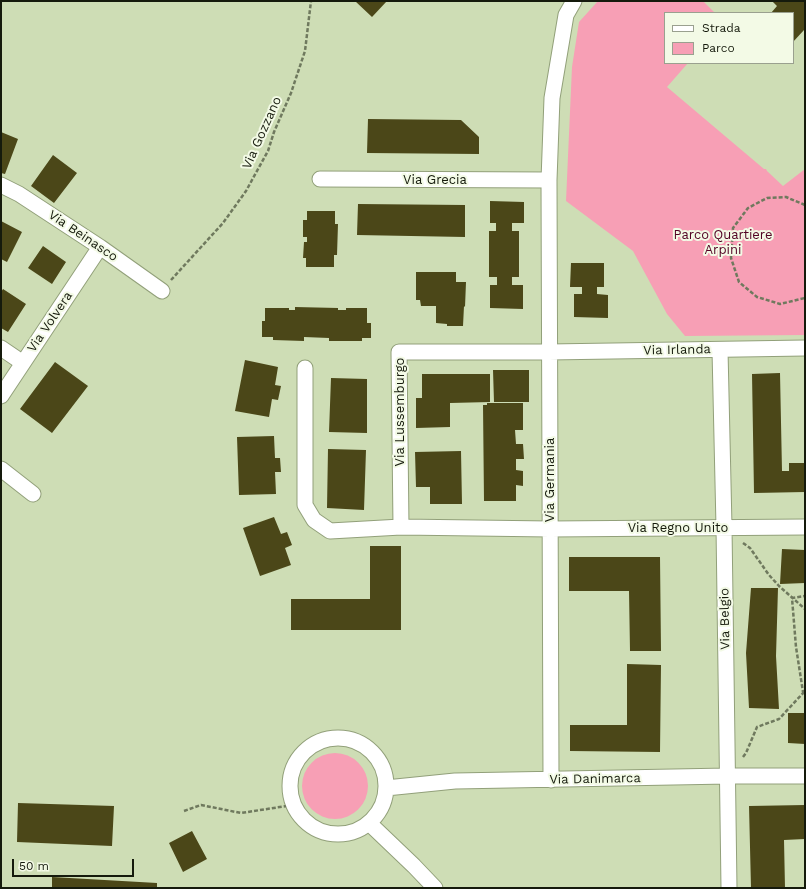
<!DOCTYPE html>
<html>
<head>
<meta charset="utf-8">
<style>
	body { margin:0 }
	#map { position:relative; width:806px; height:889px; overflow:hidden; background:#ceddb5; font-family:"Work Sans",sans-serif }
	canvas { display:block }
	.frame { position:absolute; inset:0; border:2px solid #151a0c; pointer-events:none }
	.legend { position:absolute; left:664px; top:12px; width:130px; height:52px; box-sizing:border-box; background:#f3fae6; border:1px solid #9aa08f; margin:0; padding:5px 7px; list-style:none; font-size:12px; color:#151a0c }
	.legend li { display:flex; align-items:center; gap:8px; height:20px }
	.legend b { width:20px; border:1px solid #9aa08f }
	.scale { position:absolute; left:12px; top:859px; width:122px; height:18px; box-sizing:border-box; border:2px solid #151a0c; border-top:0; padding-left:5px; font-size:12px; line-height:14px; white-space:nowrap; color:#151a0c; -webkit-text-stroke:3px #f3fae6; paint-order:stroke }
</style>
</head>
<body>
<div id="map">
<canvas width="806" height="889"></canvas>
<div class="frame"></div>
<ul class="legend">
<li><b style="height:5px;background:#fff"></b>Strada</li>
<li><b style="height:11px;background:#f79fb5"></b>Parco</li>
</ul>
<div class="scale">50 m</div>
</div>
<script>
const g = document.querySelector('canvas').getContext('2d');
g.lineJoin = 'round';
function fill(path, color) {
  g.fillStyle = color;
  g.fill(path, 'evenodd');
}
function shape(rows) {
  const path = new Path2D();
  for (const r of rows) {
    if (r.length === 3) {
      path.moveTo(r[0] + r[2], r[1]);
      path.arc(r[0], r[1], r[2], 0, 2 * Math.PI);
      continue;
    }
    path.moveTo(r[0], r[1]);
    for (let i = 2; i < r.length; i += 2) path.lineTo(r[i], r[i + 1]);
  }
  return path;
}
function stroke(path, color, width, dash) {
  g.strokeStyle = color;
  g.lineWidth = width;
  g.lineCap = dash ? 'butt' : 'round';
  g.setLineDash(dash || []);
  g.stroke(path);
}
function write(font, color, halo, rows, align = 'center') {
  g.font = font + ' "Work Sans",sans-serif';
  g.lineWidth = 4;
  g.setLineDash([]);
  g.textBaseline = 'middle';
  g.strokeStyle = halo;
  g.fillStyle = color;
  for (const [text, x, y, turn = 0] of rows) {
    g.save();
    g.translate(x, y);
    g.rotate((+turn || 0) * Math.PI / 180);
    g.textAlign = isNaN(turn) ? turn : align;
    if (halo) g.strokeText(text, 0, 0);
    g.fillText(text, 0, 0);
    g.restore();
  }
}
const green = shape([
	[598,1,703,1,715,13,665,13,665,63,688,63,667,87,764,169,766,169,767,171,783,186,805,169,805,335,685,336,667,314,633,251,566,201,572,67,579,22],
	[335,786,33]
]);
const building = shape([
	[355,1,387,1,372,17],
	[772,1,805,1,805,31,804,30,793,42,793,13,771,13,777,6],
	[368,119,461,120,479,137,479,154,367,153],
	[1,132,18,139,5,174,1,173],
	[53,155,77,173,54,203,31,186],
	[490,201,524,202,524,223,512,223,512,231,519,231,519,277,512,277,512,285,523,285,523,309,490,308,490,285,497,285,497,277,489,277,489,231,496,231,496,223,490,223],
	[358,204,465,205,465,237,357,235],
	[307,211,335,211,335,224,338,224,337,255,334,255,334,267,306,267,306,258,303,258,304,242,307,242,307,237,303,237,303,220,307,220],
	[1,221,22,232,7,262,1,259],
	[43,246,66,262,52,284,28,268],
	[571,263,604,263,604,287,597,287,597,294,608,295,608,318,574,317,574,294,582,294,582,287,570,287],
	[416,272,456,272,456,282,466,282,465,307,464,306,463,326,447,326,447,324,436,323,436,306,421,306,420,300,416,300],
	[3,289,26,304,8,332,1,328,1,292],
	[295,307,338,308,338,310,346,310,346,308,367,308,367,323,371,323,371,338,362,338,362,341,329,341,329,338,304,337,304,341,273,340,273,337,262,337,262,321,265,321,265,308,289,308,289,310,295,310],
	[245,360,278,367,275,385,281,386,278,400,272,399,269,417,235,411],
	[55,362,88,386,52,433,20,409],
	[493,370,529,370,529,402,494,402],
	[780,373,782,471,789,471,789,463,805,463,805,492,754,493,752,374],
	[422,374,490,374,490,402,450,403,450,427,416,428,416,398,422,398],
	[331,378,367,379,367,433,329,432],
	[487,403,523,403,523,430,515,430,516,444,523,444,524,459,516,459,516,470,523,471,523,486,516,485,516,501,484,501,483,405,487,405],
	[274,436,275,458,280,458,281,472,275,472,276,494,239,495,237,437],
	[328,449,366,450,364,510,327,508],
	[461,451,462,504,430,504,430,487,416,487,415,452],
	[274,517,281,534,287,532,292,545,285,548,291,565,260,576,243,528],
	[370,546,401,546,401,630,291,630,291,599,370,599],
	[782,549,805,550,805,583,780,584],
	[569,557,660,557,661,651,630,651,629,591,569,591],
	[751,588,778,588,776,656,779,709,749,708,746,653],
	[627,664,661,665,660,752,570,751,570,725,627,725],
	[788,713,805,713,805,744,788,743],
	[18,803,114,806,112,846,17,842],
	[805,805,805,839,784,840,785,888,751,888,749,806],
	[192,831,207,859,183,872,169,843],
	[52,877,157,883,157,888,52,888]
]);
const path = shape([
	[805,205,786,197,767,198,748,208,733,228,731,258,739,282,757,297,780,304,805,298],
	[171,280,223,223,246,191,268,151,274,132,291,93,305,51,311,1],
	[743,543,750,548,769,575,779,586,805,609],
	[805,692,803,692,796,647,792,598,805,596],
	[743,757,746,753,757,727,779,719,805,691],
	[184,811,201,805,241,813,293,805]
]);
const minor = shape([
	[320,179,549,180],
	[1,185,19,194,100,247,162,291],
	[1,348,23,363],
	[720,350,724,527,729,888],
	[305,368,305,505,314,520,330,531,401,527,550,529,805,527],
	[1,396,100,247],
	[1,469,33,494],
	[401,527,399,352,549,352,805,348],
	[338,786,48],
	[551,780,549,180,552,98,566,15,574,1],
	[386,788,455,781,728,776,805,776],
	[369,823,414,866,435,888]
]);
const streetNames = [
	["Via Gozzano",262,133,-66],
	["Via Grecia",435,180],
	["Via Beinasco",83,236,34],
	["Via Volvera",50,322,-56],
	["Via Irlanda",677,350,-1],
	["Via Lussemburgo",400,412,-90],
	["Via Germania",550,480,-90],
	["Via Regno Unito",678,528],
	["Via Belgio",725,619,-91],
	["Via Danimarca",595,779,-1]
];
const parkNames = [
	["Parco Quartiere",723,235],
	["Arpini",723,250]
];
fill(green, '#f79fb5');
fill(building, '#4b4718');
stroke(minor, '#92a07a', 17);
stroke(path, '#6f795e', 2.5, [4, 2]);
stroke(minor, '#fff', 15);
write('13px', '#151a0c', '#f3fae6', streetNames);
write('13px', '#520224', '#f3fae6', parkNames);
</script>
</body>
</html>
